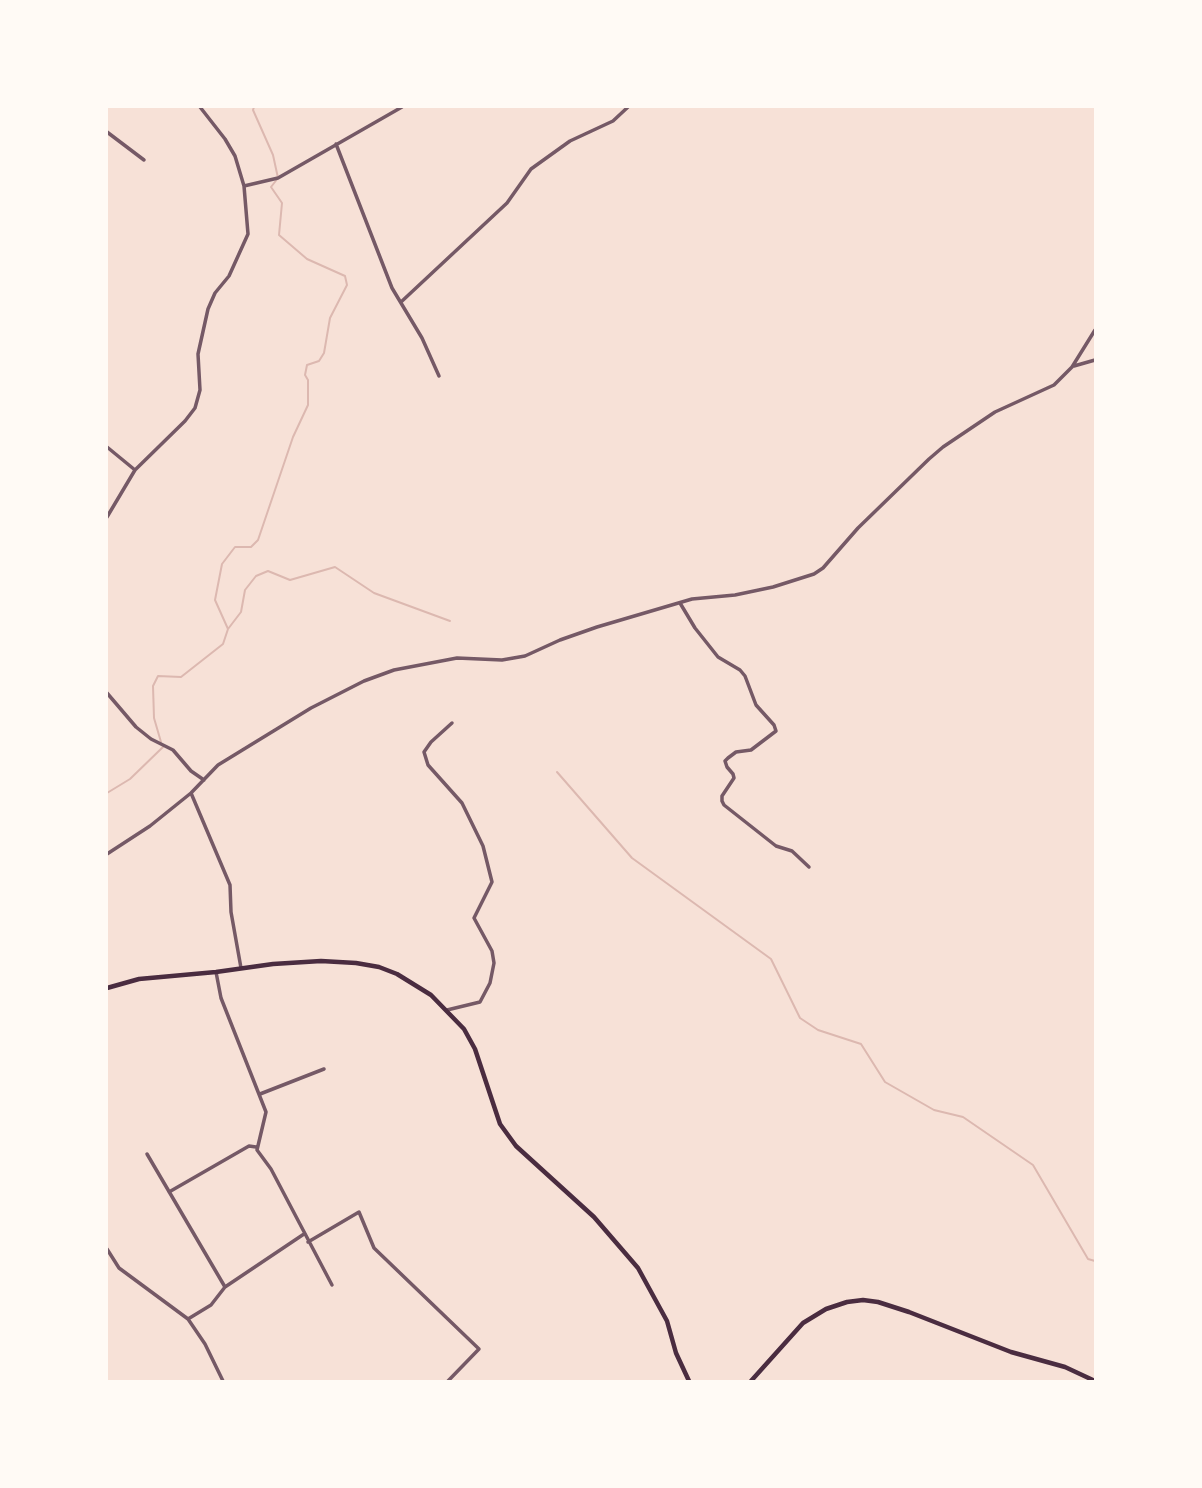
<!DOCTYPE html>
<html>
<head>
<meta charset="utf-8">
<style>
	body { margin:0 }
	#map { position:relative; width:1202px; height:1488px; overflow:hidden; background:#f7e1d7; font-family:"Noto Sans",sans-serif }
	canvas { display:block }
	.frame { position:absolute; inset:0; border:108px solid #fffaf5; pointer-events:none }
</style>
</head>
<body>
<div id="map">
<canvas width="1202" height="1488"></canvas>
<div class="frame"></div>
</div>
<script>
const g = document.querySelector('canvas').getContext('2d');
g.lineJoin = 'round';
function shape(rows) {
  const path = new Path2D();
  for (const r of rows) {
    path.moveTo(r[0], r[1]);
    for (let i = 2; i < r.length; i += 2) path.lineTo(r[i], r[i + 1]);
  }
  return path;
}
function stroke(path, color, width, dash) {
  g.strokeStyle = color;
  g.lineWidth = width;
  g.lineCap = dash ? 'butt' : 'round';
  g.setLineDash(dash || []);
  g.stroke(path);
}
const stream = shape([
	[228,629,215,600,222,564,235,547,251,547,258,540,293,437,308,405,308,380,305,375,307,365,319,361,324,353,330,318,347,285,345,276,307,259,279,235,282,203,271,187,278,178,273,155,253,110,254,107],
	[161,742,154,718,153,686,158,676,181,677,223,644,228,629,241,612,245,590,256,576,268,571,290,580,335,567,374,593,450,621],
	[557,772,632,858,771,959,800,1018,818,1030,861,1044,885,1082,934,1110,963,1117,1033,1165,1088,1259,1095,1261],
	[107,793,130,779,163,747]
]);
const minor = shape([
	[107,132,144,160],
	[336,144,392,288,422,338,439,376],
	[244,186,278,178,402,107],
	[401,302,507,203,531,169,570,141,613,121,628,107],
	[1074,366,1095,360],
	[107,447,135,470],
	[107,517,135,470,185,421,195,408,200,390,198,354,208,309,215,293,229,276,248,234,244,186,235,156,225,139,200,107],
	[680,603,695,628,718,657,740,670,745,676,756,705,774,725,776,731,751,750,736,752,728,758,725,761,727,767,733,774,734,778,722,796,722,801,724,805,776,846,792,851,809,867],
	[107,693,136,727,151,739,173,750,191,771,204,780],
	[191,793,230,885,231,912,241,968],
	[107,854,150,826,191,793,218,765,311,708,364,681,394,670,457,658,502,660,525,656,560,640,597,627,692,599,735,595,773,587,814,574,823,568,858,528,929,459,943,447,995,412,1054,385,1072,367,1095,330],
	[216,972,221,998,266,1112,257,1150,271,1169,332,1285],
	[447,1010,480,1002,490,983,494,963,492,951,474,918,492,882,483,846,462,803,428,765,424,752,431,742,452,723],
	[260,1094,324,1069],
	[147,1154,225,1287],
	[169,1192,249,1146,256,1147],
	[308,1242,359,1212,374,1248,479,1349,448,1381],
	[107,1249,119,1268,188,1319,205,1344,223,1381],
	[188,1319,211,1305,225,1287,304,1234]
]);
const secondary = shape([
	[107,988,139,979,216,972,273,964,321,961,356,963,379,967,397,974,431,995,464,1029,475,1049,500,1124,516,1146,594,1217,638,1268,667,1321,676,1353,689,1381],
	[751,1381,803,1323,826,1309,847,1302,863,1300,878,1302,909,1312,1011,1352,1065,1367,1095,1381]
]);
stroke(stream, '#dcb8b0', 2);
stroke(minor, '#755966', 3.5);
stroke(secondary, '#4a2c40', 4.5);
</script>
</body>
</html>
